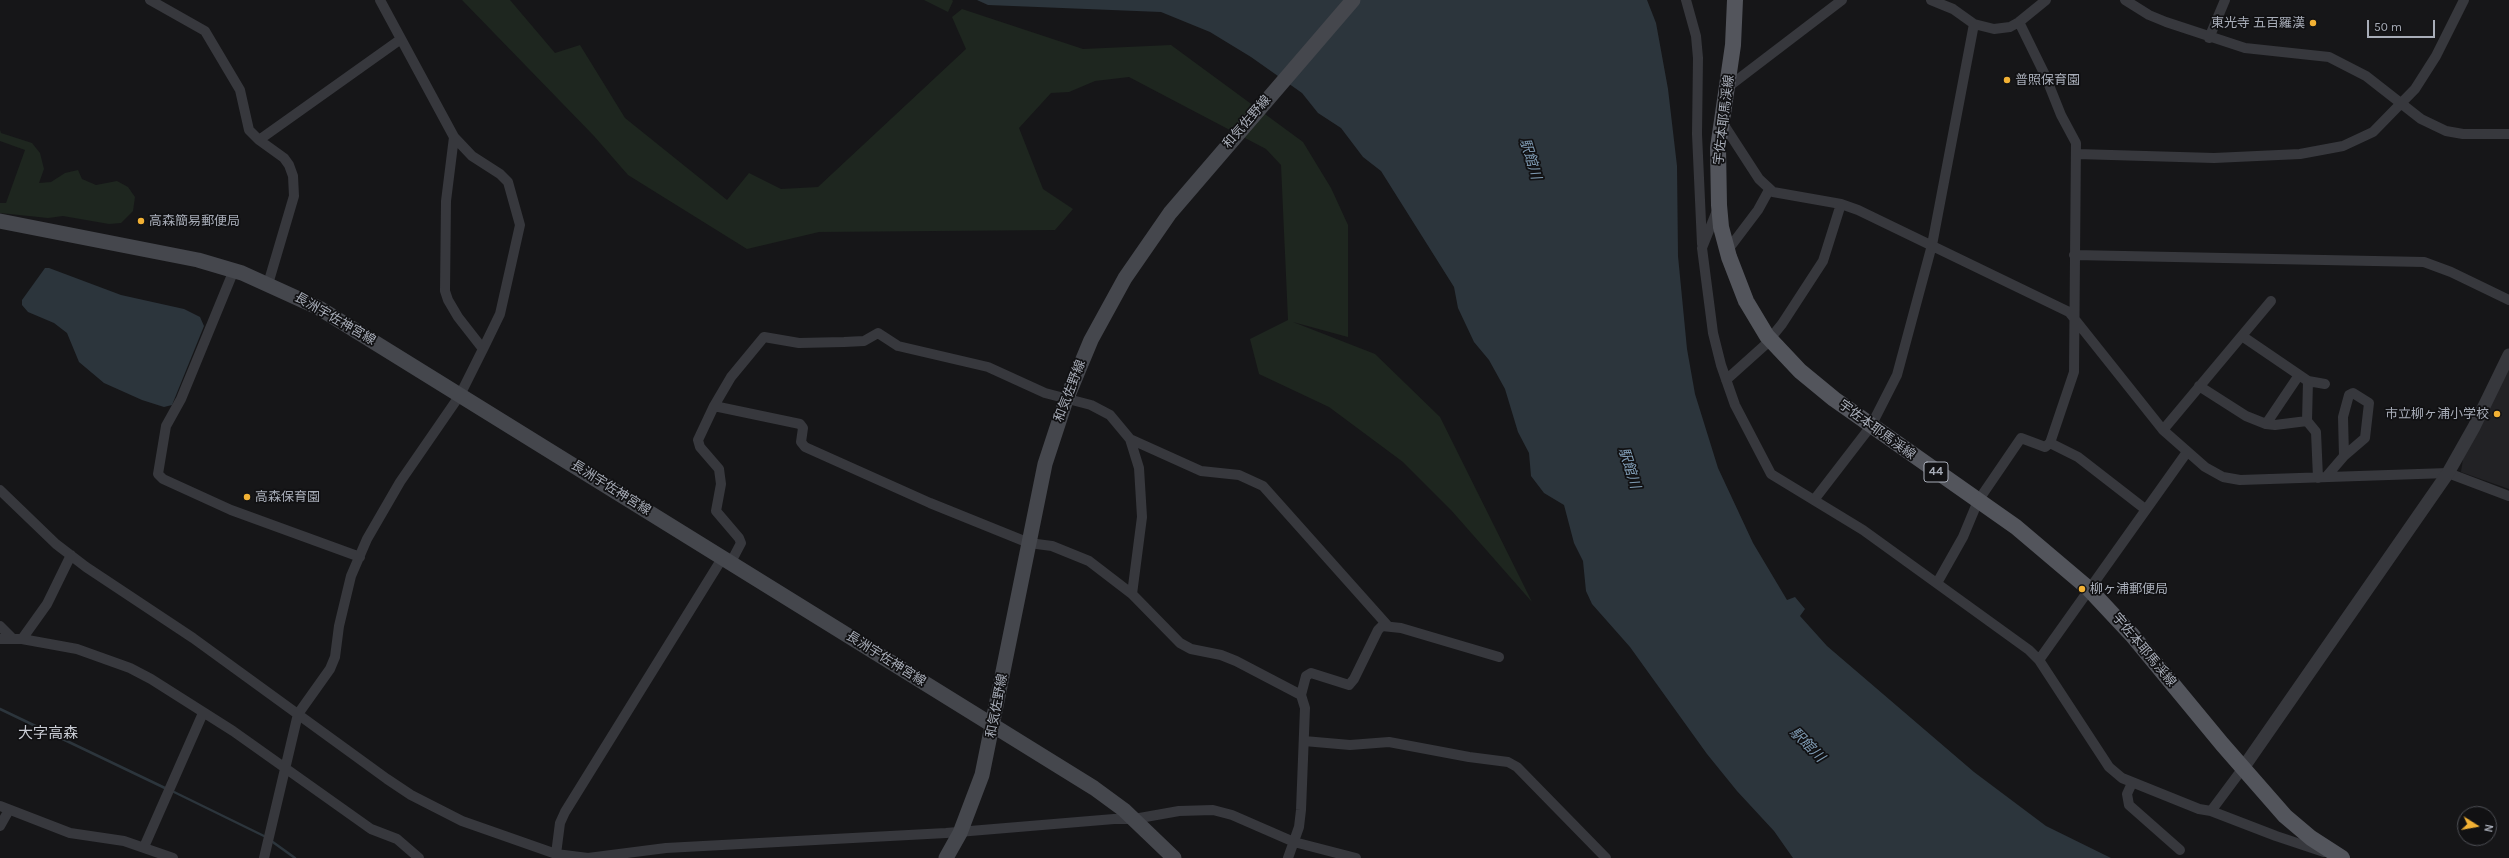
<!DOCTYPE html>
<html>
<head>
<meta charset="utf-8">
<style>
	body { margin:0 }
	#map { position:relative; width:2509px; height:858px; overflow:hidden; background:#161618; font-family:Karla,sans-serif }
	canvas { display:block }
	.north { position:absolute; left:2457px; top:806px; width:40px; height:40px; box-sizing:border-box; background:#111113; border:1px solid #4d4f55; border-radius:50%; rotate:101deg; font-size:11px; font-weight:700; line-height:16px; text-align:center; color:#a8adb8 }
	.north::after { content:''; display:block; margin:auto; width:14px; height:18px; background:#f2b134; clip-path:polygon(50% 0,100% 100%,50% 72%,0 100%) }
	.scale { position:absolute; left:2367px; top:20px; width:68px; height:18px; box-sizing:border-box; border:2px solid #a8adb8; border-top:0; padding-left:5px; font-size:12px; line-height:14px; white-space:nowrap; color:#a8adb8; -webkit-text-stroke:3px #111113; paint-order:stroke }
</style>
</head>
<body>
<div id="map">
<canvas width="2509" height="858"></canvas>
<div class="north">N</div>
<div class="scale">50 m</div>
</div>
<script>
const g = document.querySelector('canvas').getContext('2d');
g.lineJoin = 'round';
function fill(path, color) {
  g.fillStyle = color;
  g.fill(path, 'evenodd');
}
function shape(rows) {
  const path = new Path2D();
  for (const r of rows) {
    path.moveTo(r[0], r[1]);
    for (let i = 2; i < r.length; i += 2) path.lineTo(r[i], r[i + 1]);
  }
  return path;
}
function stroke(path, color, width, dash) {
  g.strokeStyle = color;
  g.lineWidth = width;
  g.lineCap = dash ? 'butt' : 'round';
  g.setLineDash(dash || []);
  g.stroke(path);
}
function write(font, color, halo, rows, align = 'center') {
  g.font = font + ' Karla,"Noto Sans JP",sans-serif';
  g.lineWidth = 3.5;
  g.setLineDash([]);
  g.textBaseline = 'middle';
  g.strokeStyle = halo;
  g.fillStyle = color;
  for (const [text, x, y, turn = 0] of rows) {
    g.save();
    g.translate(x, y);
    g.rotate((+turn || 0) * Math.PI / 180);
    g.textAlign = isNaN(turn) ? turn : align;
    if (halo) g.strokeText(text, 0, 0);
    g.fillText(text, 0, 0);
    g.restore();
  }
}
const built = shape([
	[2509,368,2509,489,2461,472,2463,459]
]);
const green = shape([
	[462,0,510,0,555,53,580,45,625,118,727,200,749,173,781,189,818,187,966,49,952,17,962,9,1083,49,1171,45,1303,142,1331,188,1348,225,1348,337,1293,322,1375,354,1440,417,1532,602,1451,510,1403,462,1329,407,1259,374,1250,339,1288,320,1281,165,1266,149,1129,77,1095,81,1069,92,1051,93,1019,128,1043,189,1073,209,1055,230,819,232,747,249,628,175,594,136],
	[924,0,952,0,953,1,948,12],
	[0,130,1,133,32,143,40,153,44,169,39,183,51,182,65,173,78,170,82,179,96,185,117,181,128,187,135,197,133,211,121,223,109,224,63,216,48,218,0,213,0,203,6,203,25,150,0,141]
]);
const water = shape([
	[977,0,1647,0,1656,23,1668,89,1677,166,1678,256,1687,349,1695,394,1718,468,1753,543,1787,600,1795,597,1805,609,1800,616,1827,646,1974,772,2046,826,2111,858,1793,858,1774,831,1737,791,1707,754,1630,647,1592,604,1586,591,1583,561,1574,543,1564,505,1544,493,1531,476,1529,453,1518,432,1505,389,1489,360,1474,342,1458,308,1454,287,1381,171,1363,157,1341,128,1318,113,1302,93,1251,57,1210,32,1161,12,988,5],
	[45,268,49,268,121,295,184,309,200,317,204,326,172,405,164,407,142,400,104,383,79,362,67,333,54,323,28,312,22,305,22,300]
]);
const stream = shape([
	[0,709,167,789],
	[172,791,266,837],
	[270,840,295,858]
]);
const minor = shape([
	[150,0,205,31,240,90,249,130,259,140,284,158,289,165,293,176,294,196,268,284],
	[380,0,454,137,472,156,500,174,508,182,520,225,500,314,483,349],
	[1686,0,1696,36,1698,58,1697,134,1702,244],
	[1931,0,1953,9,1974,24,1994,29,2010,27,2019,22,2046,0],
	[2125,0,2149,15,2166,22,2245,48,2329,57,2366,76,2421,119,2446,131,2463,134,2509,134],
	[2209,38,2225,0],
	[1728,87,1842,0],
	[1722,122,1759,179,1773,192,1841,204,1858,210,2069,312,2163,430,2205,467,2223,477,2240,480,2448,473,2509,496],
	[259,140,401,39],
	[2077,154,2214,158,2300,154,2343,146,2373,132,2415,89,2436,56,2464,0],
	[1718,208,1702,248,1713,333,1721,365,1735,405,1771,474,1863,530,2029,650,2039,660,2109,767,2122,778,2199,809,2211,811,2276,836,2324,852],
	[1727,251,1758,210,1769,190],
	[2074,255,2424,262,2451,272,2509,300],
	[234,270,181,399,166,426,158,474,163,479,231,510,360,557],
	[2242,336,2308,381,2325,384],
	[1726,380,1765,345,1782,324,1823,261,1841,204],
	[2199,386,2246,416,2266,424,2275,425,2307,421,2308,381],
	[714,406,800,424,803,428,801,442,805,447,930,503,1029,543,1052,546,1089,561,1132,594,1180,643,1191,649,1221,655,1236,661,1301,695,1305,708,1301,810,1299,827,1288,858],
	[2307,421,2316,432,2318,478],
	[2266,424,2299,375],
	[2163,430,2271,301],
	[1130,439,1201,471,1239,475,1263,486,1388,626],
	[2050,443,2078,457,2145,509],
	[2326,477,2344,456,2365,438,2369,403,2353,393,2349,395,2343,417,2344,456],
	[0,490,56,544,86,567,193,638,387,779,411,795,462,821,556,854,588,858,666,848,946,833,1114,819,1134,819,1179,811,1213,810,1232,815,1294,842,1356,858],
	[1814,500,1871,426,1897,375,1932,245,1974,24],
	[731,562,741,543,739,538,716,511,721,484,719,469,700,447,698,440,714,406,731,377,764,337,799,343,844,342,864,341,878,333,898,346,988,367,1045,393,1091,405,1110,415,1130,439,1139,468,1142,517,1132,594],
	[1937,583,1963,537,1978,501,2021,438,2045,447,2050,443,2074,372,2076,143,2061,115,2045,75,2019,22],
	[0,626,11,637],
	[0,639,22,639,77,649,130,668,151,679,233,731,371,829,397,839,419,858],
	[22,639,47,604,71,555],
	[2039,660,2187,452],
	[1301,695,1306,676,1311,673,1349,685,1354,679,1378,630,1382,626,1401,628,1499,657],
	[1304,741,1350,745,1389,742,1469,757,1508,762,1517,767,1606,858],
	[2132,783,2127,794,2129,805,2180,850],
	[0,806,70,833,124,841,173,858],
	[2211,811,2243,768],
	[0,826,9,810],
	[144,847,203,713],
	[556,854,560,823,565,812,723,557],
	[264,858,298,714,330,669,335,657,339,626,351,576,367,539,400,482,460,395,483,349,458,317,448,300,445,291,446,201,454,137]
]);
const tertiary = shape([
	[2243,768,2448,473,2474,427,2509,355]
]);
const secondary = shape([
	[0,221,198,260,242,273,319,308,1094,788,1124,810,1174,858],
	[946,858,960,833,982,775,1045,464,1066,400,1091,340,1125,278,1170,213,1353,0]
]);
const primary = shape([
	[1735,0,1733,45,1718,148,1719,205,1721,227,1729,257,1746,301,1767,336,1800,371,1834,399,2016,527,2088,588,2132,635,2222,744,2285,816,2311,838,2342,858]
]);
const markers = [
	[2313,23,4,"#f2b134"],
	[2007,80,4,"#f2b134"],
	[141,221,4,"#f2b134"],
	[2497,414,4,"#f2b134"],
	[247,497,4,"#f2b134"],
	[2082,589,4,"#f2b134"]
];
const shields = [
	[1936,472,24]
];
const shieldNames = [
	["44",1936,472]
];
const poiNames = [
	["東光寺 五百羅漢",2305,23,"right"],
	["普照保育園",2015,80],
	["高森簡易郵便局",149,221],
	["市立柳ヶ浦小学校",2489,414,"right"],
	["高森保育園",255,497],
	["柳ヶ浦郵便局",2090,589]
];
const streetNames = [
	["宇佐本耶馬渓線",1724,120,-83],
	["和気佐野線",1247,122,-49],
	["長洲宇佐神宮線",335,319,30],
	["和気佐野線",1070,391,-69],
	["宇佐本耶馬渓線",1877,430,36],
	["長洲宇佐神宮線",611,488,32],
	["宇佐本耶馬渓線",2144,650,50],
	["長洲宇佐神宮線",886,659,32],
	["和気佐野線",997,706,-79]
];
const waterNames = [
	["駅館川",1530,159,73],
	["駅館川",1629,468,72],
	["駅館川",1807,745,45]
];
const quarterNames = [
	["大字高森",48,734]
];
fill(built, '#222225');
fill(green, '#1e261f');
fill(water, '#2c353c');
stroke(stream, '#2c353c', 2.5);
stroke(minor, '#37383d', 10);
stroke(tertiary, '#37383d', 13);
stroke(secondary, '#45474d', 15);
stroke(primary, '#53555c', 16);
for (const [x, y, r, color] of markers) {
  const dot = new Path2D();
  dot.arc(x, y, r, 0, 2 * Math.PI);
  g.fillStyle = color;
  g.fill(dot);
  stroke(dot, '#111113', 1.5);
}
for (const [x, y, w] of shields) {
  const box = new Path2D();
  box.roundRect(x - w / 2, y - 10, w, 20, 3);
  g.fillStyle = '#111113';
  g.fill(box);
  stroke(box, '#a8adb8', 1);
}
write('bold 12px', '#a8adb8', null, shieldNames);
write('13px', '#a8adb8', '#111113', poiNames, 'left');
write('13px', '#a8adb8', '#111113', streetNames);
write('italic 14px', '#7f9bb3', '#111113', waterNames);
write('15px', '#c9ccd4', '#111113', quarterNames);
</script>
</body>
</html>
